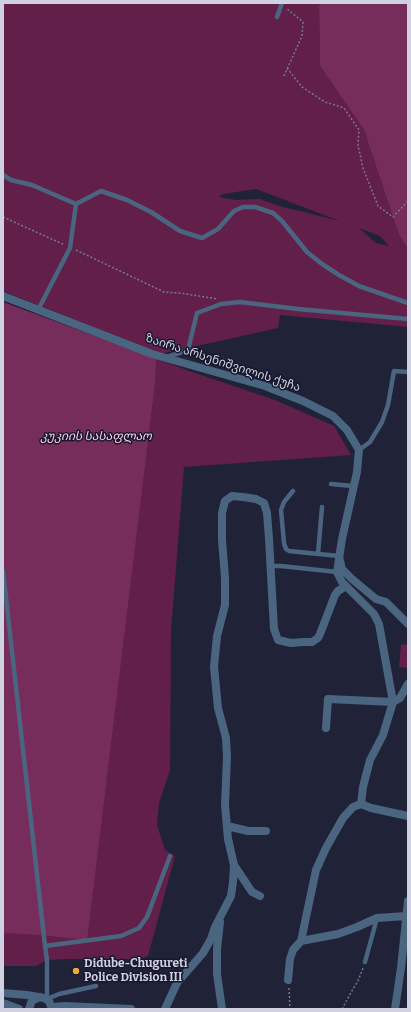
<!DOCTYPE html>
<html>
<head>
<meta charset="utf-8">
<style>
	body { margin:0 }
	#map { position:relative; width:411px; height:1012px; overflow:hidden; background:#202238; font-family:Bitter,serif }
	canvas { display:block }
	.frame { position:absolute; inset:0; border:4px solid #cfd1e1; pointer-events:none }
</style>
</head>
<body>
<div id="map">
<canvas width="411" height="1012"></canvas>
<div class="frame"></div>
</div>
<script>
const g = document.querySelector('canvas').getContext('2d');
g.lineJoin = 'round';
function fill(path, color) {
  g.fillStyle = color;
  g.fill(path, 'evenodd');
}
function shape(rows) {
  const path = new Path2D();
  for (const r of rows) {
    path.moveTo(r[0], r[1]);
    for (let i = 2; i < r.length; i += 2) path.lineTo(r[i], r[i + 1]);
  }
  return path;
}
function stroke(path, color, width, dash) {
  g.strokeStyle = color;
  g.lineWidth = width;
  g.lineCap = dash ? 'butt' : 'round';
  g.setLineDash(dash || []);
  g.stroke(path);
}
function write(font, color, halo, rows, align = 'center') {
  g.font = font + ' Bitter,"Noto Sans Georgian",serif';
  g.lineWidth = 3;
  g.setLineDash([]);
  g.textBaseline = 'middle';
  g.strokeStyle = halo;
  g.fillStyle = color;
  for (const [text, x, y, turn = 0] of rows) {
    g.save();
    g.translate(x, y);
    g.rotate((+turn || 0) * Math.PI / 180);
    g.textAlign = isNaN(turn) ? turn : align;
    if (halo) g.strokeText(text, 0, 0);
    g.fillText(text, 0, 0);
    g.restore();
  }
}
const green = shape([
	[3,3,322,3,319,6,320,66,364,130,399,235,408,249,408,327,280,315,278,328,160,354,3,291],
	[256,189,340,221,279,206,260,199,235,200,219,197,223,194],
	[359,228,380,236,389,246,376,243],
	[3,302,192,372,275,400,334,426,351,455,184,467,171,631,170,770,159,803,157,825,165,850,175,856,148,956,139,959,65,959,47,960,36,966,3,966],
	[401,644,408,645,408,668,399,667]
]);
const forest = shape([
	[322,3,408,3,408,249,399,235,364,130,320,66,319,6],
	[3,302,156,359,155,383,87,940,40,935,8,933,3,934]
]);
const path = shape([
	[287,68,302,87,325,102,344,108,359,130,358,145,363,168,378,206,393,217,408,201],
	[284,76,302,36,303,22,286,8],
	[3,217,65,245],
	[76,250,164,292,180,293,218,299],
	[289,988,290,1009],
	[342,1009,353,989,358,981,363,968]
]);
const service = shape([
	[277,17,282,3],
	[3,175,11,180,32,185,76,204],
	[38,310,70,248,76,204,101,191,127,200,151,212,180,231,202,238,218,229,234,211,243,207,255,207,273,213,282,221,307,252,322,264,339,275,359,286,408,303],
	[167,357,188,350,197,313,221,304,240,302,298,309,408,319],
	[359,450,370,442,382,422,388,405,394,371,408,372],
	[331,484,353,486],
	[293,491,284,502,281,510,284,543,286,549,289,551,339,556],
	[318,554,322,507],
	[271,566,281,566,337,572],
	[3,571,45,946,47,960,47,999,59,994,96,986],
	[45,946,121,936,139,928,147,917,170,856],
	[365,962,377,918]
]);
const minor = shape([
	[339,557,342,569,352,579,376,599,386,602,408,624],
	[326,728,328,699,393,702,400,698,408,684],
	[227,826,248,831,266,831],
	[234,865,252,892,260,896],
	[220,922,217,949,217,974,222,1009],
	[301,941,338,934,357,927,377,918,406,916],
	[288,980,290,959,293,950,301,941,316,870,326,848,343,818,353,807,361,804],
	[52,1007,65,1006,131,1009],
	[165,1009,177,983,203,953,211,939,215,927,231,896,233,882,234,865,228,839,225,805,227,757,226,738,218,708,214,667,217,636,225,605,225,578,222,540,222,513,225,501,232,496,243,497,256,499,264,503,267,513,269,539,274,629,278,640,291,643,304,642,312,642,318,638,320,634,335,595,338,591,346,586],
	[395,1009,401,968,408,901]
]);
const tertiary = shape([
	[3,296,152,354,265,386,303,401,333,416,347,430,359,450,358,460,357,472,342,539,337,572,342,582,374,614,379,624,393,702,383,735,370,760,363,787,361,804,371,808,408,816],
	[3,993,27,995,44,998,49,1001,52,1009],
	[3,1003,19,1009],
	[29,1009,31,1003,33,1000,40,997]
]);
const markers = [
	[76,971,4,"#e5ad36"]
];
const streetNames = [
	["ზაირა არსენიშვილის ქუჩა",223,363,18]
];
const parkNames = [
	["კუკიის სასაფლაო",96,437]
];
const poiNames = [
	["Didube-Chugureti",84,964],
	["Police Division III",84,978]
];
fill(green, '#621f4a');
fill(forest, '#772d5b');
stroke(path, '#787a8d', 1.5, [2, 2]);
stroke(service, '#4a657f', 4.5);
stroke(minor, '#4a657f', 8);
stroke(tertiary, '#4a657f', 8);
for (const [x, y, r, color] of markers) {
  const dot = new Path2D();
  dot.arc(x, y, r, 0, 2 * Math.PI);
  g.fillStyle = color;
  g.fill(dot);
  stroke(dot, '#17182e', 1.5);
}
write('12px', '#cfd1e1', '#17182e', streetNames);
write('italic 12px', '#fccfe7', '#17182e', parkNames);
write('bold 12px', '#cfd1e1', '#17182e', poiNames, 'left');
</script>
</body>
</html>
